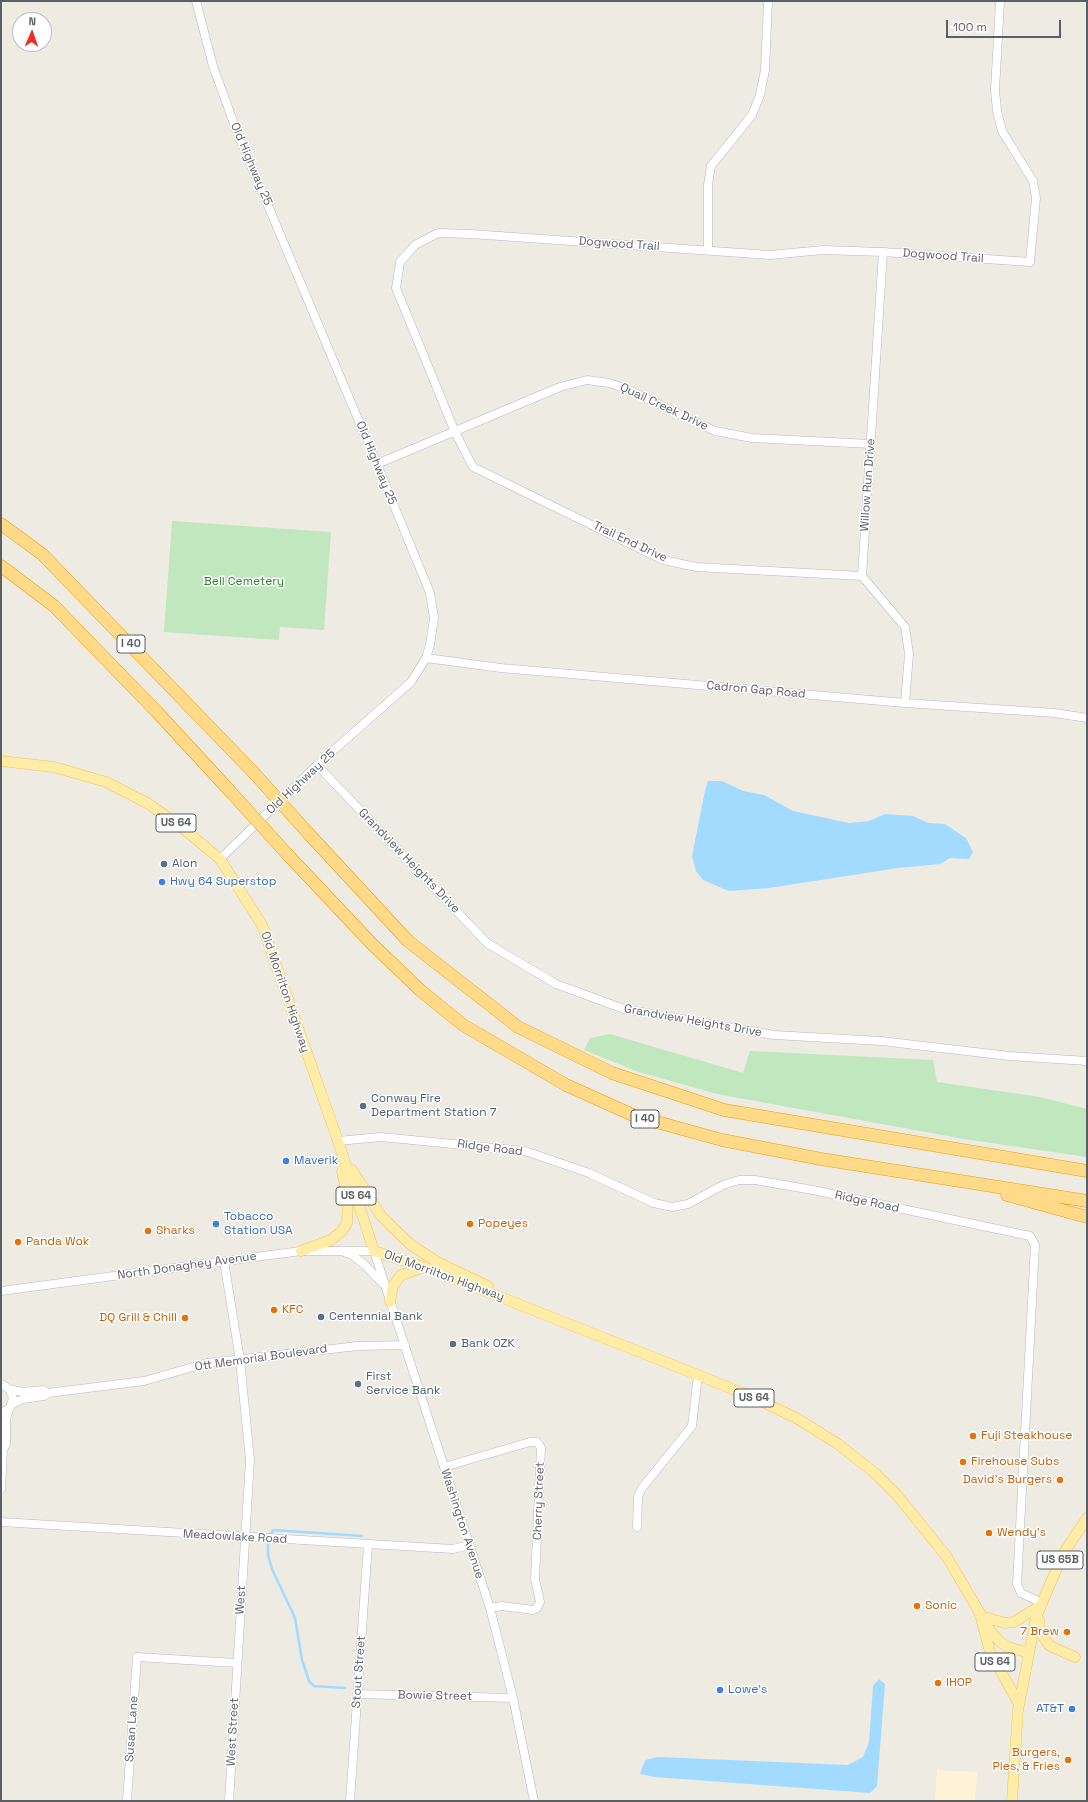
<!DOCTYPE html>
<html>
<head>
<meta charset="utf-8">
<style>
	body { margin:0 }
	#map { position:relative; width:1088px; height:1802px; overflow:hidden; background:#eeebe2; font-family:"Space Grotesk",sans-serif }
	canvas { display:block }
	.frame { position:absolute; inset:0; border:2px solid #5b5f64; pointer-events:none }
	.north { position:absolute; left:12px; top:12px; width:40px; height:40px; box-sizing:border-box; background:#fff; border:1px solid #bdbfc1; border-radius:50%; rotate:2deg; font-size:11px; font-weight:700; line-height:16px; text-align:center; color:#5b5f64 }
	.north::after { content:''; display:block; margin:auto; width:14px; height:18px; background:#f02c26; clip-path:polygon(50% 0,100% 100%,50% 72%,0 100%) }
	.scale { position:absolute; left:946px; top:20px; width:115px; height:18px; box-sizing:border-box; border:2px solid #5b5f64; border-top:0; padding-left:5px; font-size:12px; line-height:14px; white-space:nowrap; color:#5b5f64; -webkit-text-stroke:3px #fff; paint-order:stroke }
</style>
</head>
<body>
<div id="map">
<canvas width="1088" height="1802"></canvas>
<div class="frame"></div>
<div class="north">N</div>
<div class="scale">100 m</div>
</div>
<script>
const g = document.querySelector('canvas').getContext('2d');
g.lineJoin = 'round';
function fill(path, color) {
  g.fillStyle = color;
  g.fill(path, 'evenodd');
}
function shape(rows) {
  const path = new Path2D();
  for (const r of rows) {
    path.moveTo(r[0], r[1]);
    for (let i = 2; i < r.length; i += 2) path.lineTo(r[i], r[i + 1]);
  }
  return path;
}
function stroke(path, color, width, dash) {
  g.strokeStyle = color;
  g.lineWidth = width;
  g.lineCap = dash ? 'butt' : 'round';
  g.setLineDash(dash || []);
  g.stroke(path);
}
function write(font, color, halo, rows, align = 'center') {
  g.font = font + ' "Space Grotesk",sans-serif';
  g.lineWidth = 3;
  g.setLineDash([]);
  g.textBaseline = 'middle';
  g.strokeStyle = halo;
  g.fillStyle = color;
  for (const [text, x, y, turn = 0] of rows) {
    g.save();
    g.translate(x, y);
    g.rotate((+turn || 0) * Math.PI / 180);
    g.textAlign = isNaN(turn) ? turn : align;
    if (halo) g.strokeText(text, 0, 0);
    g.fillText(text, 0, 0);
    g.restore();
  }
}
const commercial = shape([
	[937,1770,977,1772,975,1801,935,1800]
]);
const green = shape([
	[172,521,331,532,324,630,280,627,279,640,164,632],
	[610,1034,743,1073,750,1051,933,1060,937,1082,1040,1097,1087,1109,1087,1157,964,1139,717,1094,636,1071,584,1050,590,1038]
]);
const water = shape([
	[708,781,722,781,743,791,764,795,793,811,849,823,869,821,885,814,913,816,928,823,945,824,966,838,973,852,969,859,950,858,940,864,898,868,769,888,729,891,703,880,696,871,692,856,705,791],
	[879,1679,885,1684,877,1786,870,1793,655,1777,640,1774,645,1760,659,1757,848,1765,863,1757,869,1742,873,1686]
]);
const stream = shape([
	[345,1688,314,1686,309,1681,302,1660,295,1618,272,1569,268,1555,268,1542,273,1530,362,1536]
]);
const minor = shape([
	[196,1,213,66,237,132,377,464,430,593,434,618,430,645,426,658,411,682,317,765,220,859],
	[708,249,708,185,711,166,752,115,760,95,765,70,768,1],
	[883,252,862,576,905,627,909,654,905,703],
	[377,464,560,387,587,380,609,383,627,389,715,431,752,438,871,444],
	[862,576,696,567,663,560,473,467,455,432,396,288,400,262,415,245,438,233,471,234,770,255,823,250,883,252,1030,262,1036,198,1033,181,1002,131,997,111,995,90,1000,1],
	[426,658,501,668,905,703,1055,713,1087,718],
	[317,765,487,943,556,984,624,1009,774,1035,881,1041,1009,1056,1087,1061],
	[338,1141,381,1137,525,1151,589,1173,654,1203,672,1207,688,1204,723,1185,739,1180,755,1180,813,1190,1030,1236,1035,1245,1017,1584,1021,1593,1042,1603],
	[344,1252,352,1255,365,1265,382,1283],
	[224,1261,240,1360,250,1460,229,1801],
	[1,1291,301,1251,374,1251,490,1608,513,1698,534,1801],
	[1,1384,9,1389,13,1398,10,1408,1,1413],
	[9,1389,22,1392,43,1390,48,1393],
	[11,1405,23,1399,44,1396,48,1393,144,1381,207,1363,358,1346,405,1345],
	[444,1467,530,1442,537,1442,541,1448,535,1579,540,1602,537,1608,533,1610,502,1606,490,1608],
	[1,1489,3,1450,6,1444,6,1419,9,1409],
	[1,1522,453,1549,469,1545],
	[637,1527,638,1497,642,1488,692,1426,698,1375],
	[357,1694,513,1698],
	[127,1801,137,1657,236,1663],
	[350,1801,368,1544]
]);
const major = shape([
	[1,761,54,767,106,782,149,804,185,830,220,859,262,925,338,1141,374,1251,424,1267,698,1375,757,1399,798,1419,838,1444,876,1474,897,1495,947,1557,991,1632,999,1641,1008,1647,1029,1653],
	[352,1170,381,1216,411,1245,439,1263,488,1286],
	[301,1251,331,1240,342,1231,347,1223,348,1198,342,1171],
	[390,1302,393,1286,401,1275,424,1267],
	[980,1616,1005,1623,1014,1622,1040,1606],
	[1039,1620,1040,1632,1046,1641,1050,1646,1075,1657],
	[982,1622,990,1652,1019,1704],
	[1012,1801,1018,1710,1036,1617,1063,1554,1087,1518]
]);
const highway = shape([
	[1,524,42,554,254,773],
	[1,566,54,606,157,712,229,790],
	[308,833,408,941,518,1027,612,1073,724,1110,1087,1171],
	[288,855,372,944,420,990,463,1025,566,1085,635,1116,722,1140,821,1159,1087,1201],
	[1007,1195,1087,1217]
]);
const highwayBridge = shape([
	[254,773,308,833],
	[229,790,288,855]
]);
const markers = [
	[164,864,4,"#5c6f8a"],
	[162,882,4,"#3f7fe0"],
	[363,1106,4,"#5c6f8a"],
	[286,1161,4,"#3f7fe0"],
	[216,1224,4,"#3f7fe0"],
	[470,1224,4,"#e8710a"],
	[148,1231,4,"#e8710a"],
	[18,1242,4,"#e8710a"],
	[274,1310,4,"#e8710a"],
	[321,1317,4,"#5c6f8a"],
	[185,1318,4,"#e8710a"],
	[453,1344,4,"#5c6f8a"],
	[358,1384,4,"#5c6f8a"],
	[973,1436,4,"#e8710a"],
	[963,1462,4,"#e8710a"],
	[1060,1480,4,"#e8710a"],
	[989,1533,4,"#e8710a"],
	[917,1606,4,"#e8710a"],
	[1067,1632,4,"#e8710a"],
	[938,1683,4,"#e8710a"],
	[720,1690,4,"#3f7fe0"],
	[1072,1709,4,"#3f7fe0"],
	[1068,1760,4,"#e8710a"]
];
const shields = [
	[131,644,28],
	[176,823,40],
	[645,1119,28],
	[356,1196,40],
	[754,1398,40],
	[1060,1560,46],
	[995,1662,40]
];
const shieldNames = [
	["I 40",131,644],
	["US 64",176,823],
	["I 40",645,1119],
	["US 64",356,1196],
	["US 64",754,1398],
	["US 65B",1060,1560],
	["US 64",995,1662]
];
const streetNames = [
	["Old Highway 25",251,164,67],
	["Dogwood Trail",619,244,4],
	["Dogwood Trail",943,256,4],
	["Quail Creek Drive",664,407,25],
	["Old Highway 25",376,463,68],
	["Willow Run Drive",868,485,-86],
	["Trail End Drive",630,542,25],
	["Cadron Gap Road",756,690,5],
	["Old Highway 25",301,782,-43],
	["Grandview Heights Drive",409,861,46],
	["Old Morrilton Highway",285,992,71],
	["Grandview Heights Drive",693,1021,10],
	["Ridge Road",490,1148,7],
	["Ridge Road",867,1202,12],
	["North Donaghey Avenue",187,1266,-8],
	["Old Morrilton Highway",444,1276,20],
	["Ott Memorial Boulevard",261,1358,-8],
	["Cherry Street",539,1501,-88],
	["Washington Avenue",462,1524,72],
	["Meadowlake Road",235,1537,3],
	["West",241,1600,-86],
	["Stout Street",359,1672,-86],
	["Bowie Street",435,1696,1],
	["Susan Lane",132,1729,-86],
	["West Street",233,1732,-87]
];
const parkNames = [
	["Bell Cemetery",244,582]
];
const serviceNames = [
	["Alon",172,864],
	["Conway Fire",371,1099],
	["Department Station 7",371,1113],
	["Centennial Bank",329,1317],
	["Bank OZK",461,1344],
	["First",366,1377],
	["Service Bank",366,1391]
];
const shopNames = [
	["Hwy 64 Superstop",170,882],
	["Maverik",294,1161],
	["Tobacco",224,1217],
	["Station USA",224,1231],
	["Lowe's",728,1690],
	["AT&T",1064,1709,"right"]
];
const foodNames = [
	["Popeyes",478,1224],
	["Sharks",156,1231],
	["Panda Wok",26,1242],
	["KFC",282,1310],
	["DQ Grill & Chill",177,1318,"right"],
	["Fuji Steakhouse",981,1436],
	["Firehouse Subs",971,1462],
	["David's Burgers",1052,1480,"right"],
	["Wendy's",997,1533],
	["Sonic",925,1606],
	["7 Brew",1059,1632,"right"],
	["IHOP",946,1683],
	["Burgers,",1060,1753,"right"],
	["Pies, & Fries",1060,1767,"right"]
];
fill(commercial, '#fff4d7');
fill(green, '#c0e7be');
fill(water, '#a2dbff');
stroke(stream, '#a2dbff', 2.5);
stroke(minor, '#b5b9bd', 9);
stroke(major, '#f7c152', 11);
stroke(highway, '#f19a00', 13);
stroke(minor, '#fff', 8);
stroke(major, '#ffeca7', 10);
stroke(highway, '#ffdb89', 12);
stroke(highwayBridge, '#f19a00', 13, []);
stroke(highwayBridge, '#ffdb89', 12);
for (const [x, y, r, color] of markers) {
  const dot = new Path2D();
  dot.arc(x, y, r, 0, 2 * Math.PI);
  g.fillStyle = color;
  g.fill(dot);
  stroke(dot, '#fff', 1.5);
}
for (const [x, y, w] of shields) {
  const box = new Path2D();
  box.roundRect(x - w / 2, y - 9, w, 18, 3);
  g.fillStyle = '#fff';
  g.fill(box);
  stroke(box, '#5b5f64', 1);
}
write('bold 11px', '#5b5f64', null, shieldNames);
write('12px', '#5b5f64', '#fff', streetNames);
write('12px', '#318530', '#fff', parkNames);
write('12px', '#4e5e75', '#fff', serviceNames, 'left');
write('12px', '#366cbe', '#fff', shopNames, 'left');
write('12px', '#c56008', '#fff', foodNames, 'left');
</script>
</body>
</html>
